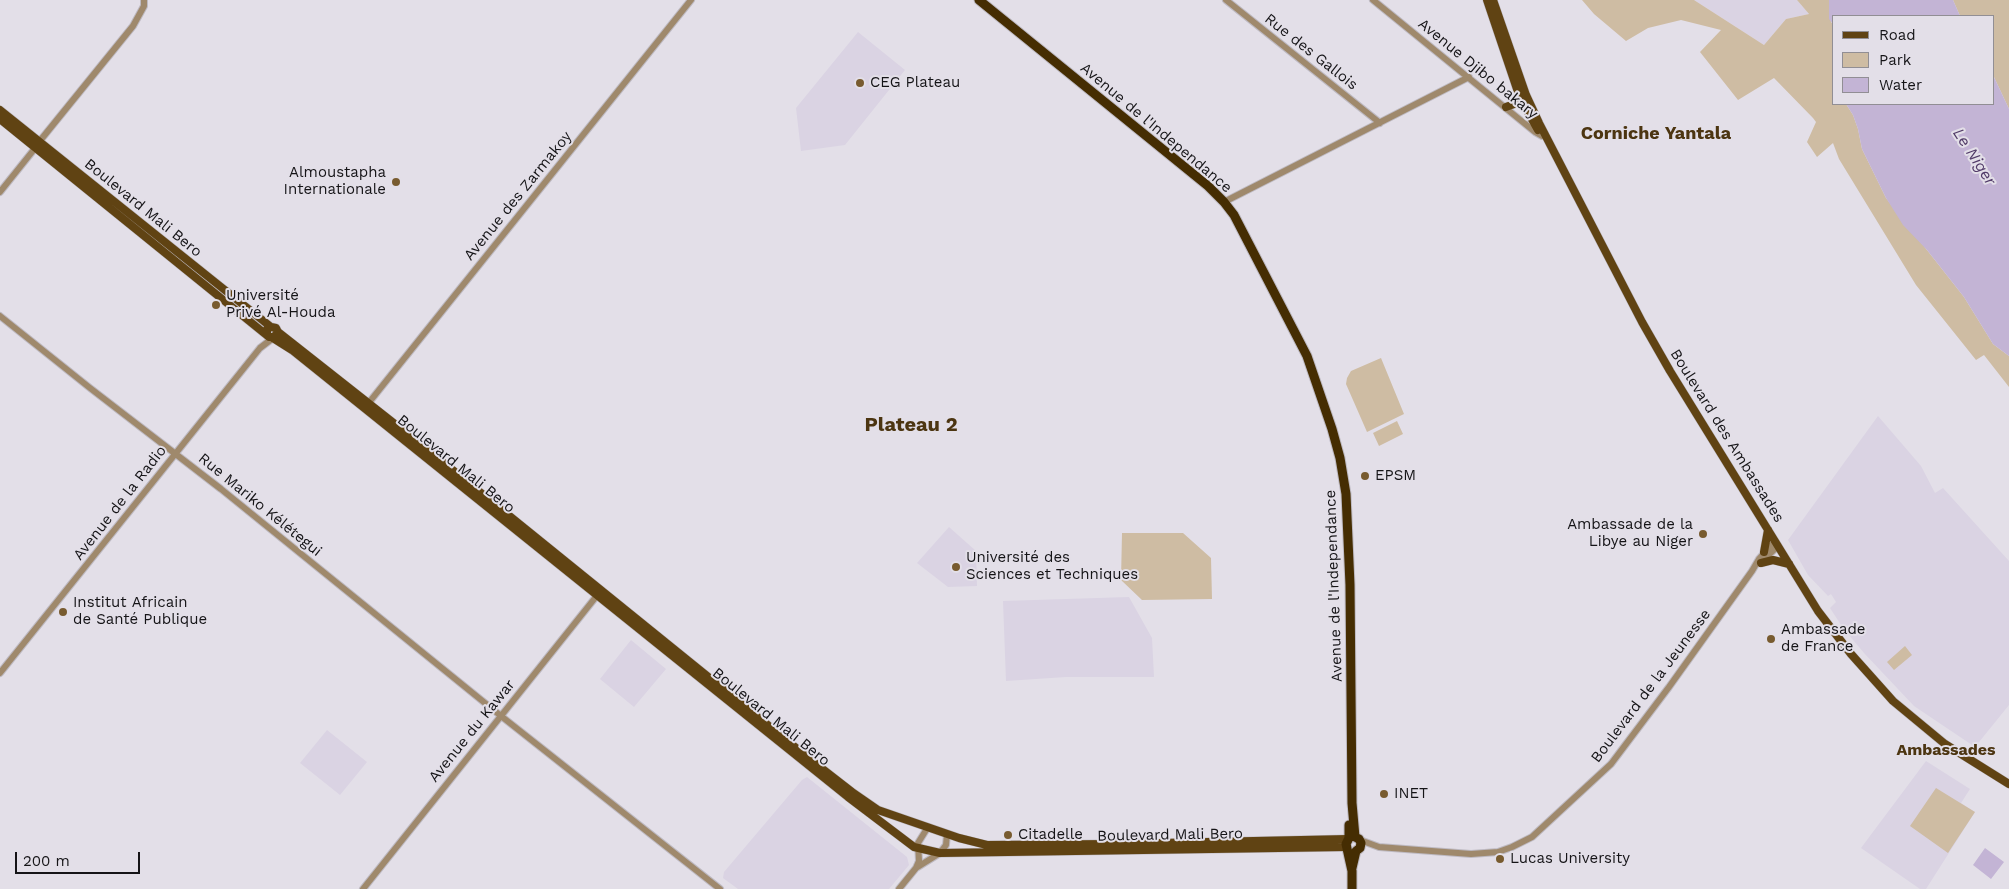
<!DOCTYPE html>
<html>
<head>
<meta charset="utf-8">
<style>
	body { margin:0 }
	#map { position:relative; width:2009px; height:889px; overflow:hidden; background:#e3dfe8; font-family:"Work Sans",sans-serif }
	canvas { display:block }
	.legend { position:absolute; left:1832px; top:15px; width:162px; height:90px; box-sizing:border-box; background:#e3dfe8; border:1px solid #918e94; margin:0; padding:6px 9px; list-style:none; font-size:15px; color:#151417 }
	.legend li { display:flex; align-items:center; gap:10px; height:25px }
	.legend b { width:25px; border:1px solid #918e94 }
	.scale { position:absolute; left:15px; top:852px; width:125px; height:22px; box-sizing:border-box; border:2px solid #151417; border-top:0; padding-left:6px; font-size:15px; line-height:18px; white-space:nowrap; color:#151417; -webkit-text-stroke:4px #e3dfe8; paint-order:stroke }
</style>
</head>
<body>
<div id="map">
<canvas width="2009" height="889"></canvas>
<ul class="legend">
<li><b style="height:6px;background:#604313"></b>Road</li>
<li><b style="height:14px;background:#cebca3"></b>Park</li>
<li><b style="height:14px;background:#c3b4d5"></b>Water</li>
</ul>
<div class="scale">200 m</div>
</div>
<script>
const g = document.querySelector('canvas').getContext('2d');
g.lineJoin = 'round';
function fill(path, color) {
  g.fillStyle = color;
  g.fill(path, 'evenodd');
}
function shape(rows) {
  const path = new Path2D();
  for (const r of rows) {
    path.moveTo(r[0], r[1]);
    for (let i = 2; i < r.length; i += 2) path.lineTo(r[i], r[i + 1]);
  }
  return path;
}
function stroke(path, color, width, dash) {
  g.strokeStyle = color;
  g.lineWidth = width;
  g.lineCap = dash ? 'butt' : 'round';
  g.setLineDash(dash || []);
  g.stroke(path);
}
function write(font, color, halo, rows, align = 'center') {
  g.font = font + ' "Work Sans",sans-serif';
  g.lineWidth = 4;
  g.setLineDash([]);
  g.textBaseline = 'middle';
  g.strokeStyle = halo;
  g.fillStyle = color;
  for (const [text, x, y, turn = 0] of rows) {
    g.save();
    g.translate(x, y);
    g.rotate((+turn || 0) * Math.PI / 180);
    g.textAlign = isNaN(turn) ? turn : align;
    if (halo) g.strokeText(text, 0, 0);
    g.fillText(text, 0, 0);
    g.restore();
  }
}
const built = shape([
	[1694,0,1797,0,1809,14,1786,19,1764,45],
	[858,32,905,70,845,145,801,151,796,108],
	[1878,416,1921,466,1935,493,1943,488,2009,561,2009,705,1975,747,1914,706,1864,653,1843,628,1830,608,1836,602,1831,594,1828,596,1808,575,1788,540],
	[949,527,976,551,977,586,948,587,917,563],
	[1129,597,1152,638,1154,677,1066,677,1006,681,1003,601],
	[631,640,666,669,634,707,600,679],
	[327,730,367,762,340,795,300,763],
	[1926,761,1970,789,1961,803,1975,812,1926,889,1920,889,1861,848],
	[807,777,907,857,909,865,889,889,738,889,723,878,724,872,802,780]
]);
const green = shape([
	[1582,0,1694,0,1764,45,1786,19,1809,14,1797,0,1829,0,1831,22,1833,24,1833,104,1846,104,1853,115,1858,129,1862,149,1886,198,1964,297,1993,344,2009,356,2009,387,1984,355,1976,360,1916,285,1839,159,1833,143,1817,157,1807,142,1816,122,1813,118,1774,78,1738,100,1700,52,1721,30,1681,20,1648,28,1626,41,1594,14],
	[1953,0,2009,0,2009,109,1993,75,1993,16,1960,16],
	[1381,358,1404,414,1367,432,1346,384,1347,378,1351,371],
	[1397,421,1403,434,1379,446,1373,433],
	[1122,533,1183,533,1211,558,1212,599,1142,600,1121,580],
	[1905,646,1912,655,1894,670,1887,662],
	[1936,788,1975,812,1948,853,1910,826]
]);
const water = shape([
	[1829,0,1953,0,1960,16,1833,16,1833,24,1829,19],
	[1993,75,2009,109,2009,356,1993,344,1964,297,1927,250,1903,225,1886,198,1862,149,1858,129,1853,115,1846,104,1993,104],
	[1985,848,2004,862,1991,879,1973,865]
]);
const minor = shape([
	[1226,0,1380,123],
	[1373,0,1535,132,1542,136,1545,135],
	[39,142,133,26,144,6,144,0],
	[0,192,36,147],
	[1224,202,1469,77],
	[0,316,90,388,221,489,501,716,720,889],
	[367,405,691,0],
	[1760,563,1778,546],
	[0,673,260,348,273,338],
	[1360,840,1379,847,1471,854,1498,852,1512,847,1532,837,1611,764,1669,687,1752,571,1759,559,1775,541],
	[916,868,940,853,946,845,947,834],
	[363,889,599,593],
	[899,889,916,868,919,861,918,843,928,827]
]);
const major = shape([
	[1487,0,1520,98,1538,130],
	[1493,0,1526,95,1539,123,1642,322,1670,371,1818,611,1851,654,1893,701,1945,744,2009,784],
	[1506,107,1514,104,1523,97],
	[0,110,271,327],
	[0,119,269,337,274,337,278,332,276,328,271,327,267,329,267,333],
	[278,332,429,451,811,760,852,792,878,810,959,838,987,845,1112,844,1348,839],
	[273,338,292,350,848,797,914,847,940,853,1347,847],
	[1764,552,1768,530],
	[1761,563,1773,560,1789,564]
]);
const highway = shape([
	[979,0,1208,186,1224,202,1234,215,1307,356,1332,429,1340,458,1346,494,1350,585,1352,803,1355,837],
	[1349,825,1349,838,1346,844,1352,871,1352,889],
	[1355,837,1359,839,1361,843,1360,848,1356,851],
	[1352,868,1356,851]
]);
const markers = [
	[860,83,5,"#785b2f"],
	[396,182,5,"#785b2f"],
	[216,305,5,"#785b2f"],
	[1365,476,5,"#785b2f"],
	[1703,534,5,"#785b2f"],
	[956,567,5,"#785b2f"],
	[63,612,5,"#785b2f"],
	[1771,639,5,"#785b2f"],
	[1384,794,5,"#785b2f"],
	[1008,835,5,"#785b2f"],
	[1500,859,5,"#785b2f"]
];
const streetNames = [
	["Rue des Gallois",1311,52,38],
	["Avenue Djibo bakary",1478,69,39],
	["Avenue de l'Independance",1156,128,40],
	["Avenue des Zarmakoy",518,196,-51],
	["Boulevard Mali Bero",143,208,39],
	["Boulevard des Ambassades",1727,436,58],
	["Boulevard Mali Bero",456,464,39],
	["Avenue de la Radio",120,503,-52],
	["Rue Mariko Kélétegui",260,505,39],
	["Avenue de l'Independance",1334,586,-92],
	["Boulevard de la Jeunesse",1651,686,-53],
	["Boulevard Mali Bero",771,717,39],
	["Avenue du Kawar",472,731,-51],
	["Boulevard Mali Bero",1170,835,-1]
];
const poiNames = [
	["CEG Plateau",870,83],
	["Almoustapha",386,173,"right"],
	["Internationale",386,190,"right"],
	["Université",226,296],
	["Privé Al-Houda",226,313],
	["EPSM",1375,476],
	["Ambassade de la",1693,525,"right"],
	["Libye au Niger",1693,542,"right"],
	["Université des",966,558],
	["Sciences et Techniques",966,575],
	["Institut Africain",73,603],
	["de Santé Publique",73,620],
	["Ambassade",1781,630],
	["de France",1781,647],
	["INET",1394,794],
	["Citadelle",1018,835],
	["Lucas University",1510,859]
];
const waterNames = [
	["Le Niger",1974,157,57]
];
const neighbourhoodNames = [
	["Ambassades",1946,750]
];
const quarterNames = [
	["Corniche Yantala",1656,134]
];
const districtNames = [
	["Plateau 2",911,425]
];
fill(built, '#dad3e3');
fill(green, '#cebca3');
fill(water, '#c3b4d5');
stroke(minor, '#bebac2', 8);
stroke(major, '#bebac2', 9);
stroke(highway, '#bebac2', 11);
stroke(minor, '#9f896c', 6);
stroke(major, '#604313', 8);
stroke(highway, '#452d02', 9);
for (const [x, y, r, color] of markers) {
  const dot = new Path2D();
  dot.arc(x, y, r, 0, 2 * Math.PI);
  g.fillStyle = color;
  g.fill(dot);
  stroke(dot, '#e3dfe8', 2);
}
write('15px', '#151417', '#e3dfe8', streetNames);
write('15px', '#151417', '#e3dfe8', poiNames, 'left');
write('italic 16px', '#523c69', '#e3dfe8', waterNames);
write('bold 16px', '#4c3511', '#e3dfe8', neighbourhoodNames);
write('bold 18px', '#4c3511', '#e3dfe8', quarterNames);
write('bold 20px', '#4c3511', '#e3dfe8', districtNames);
</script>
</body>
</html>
